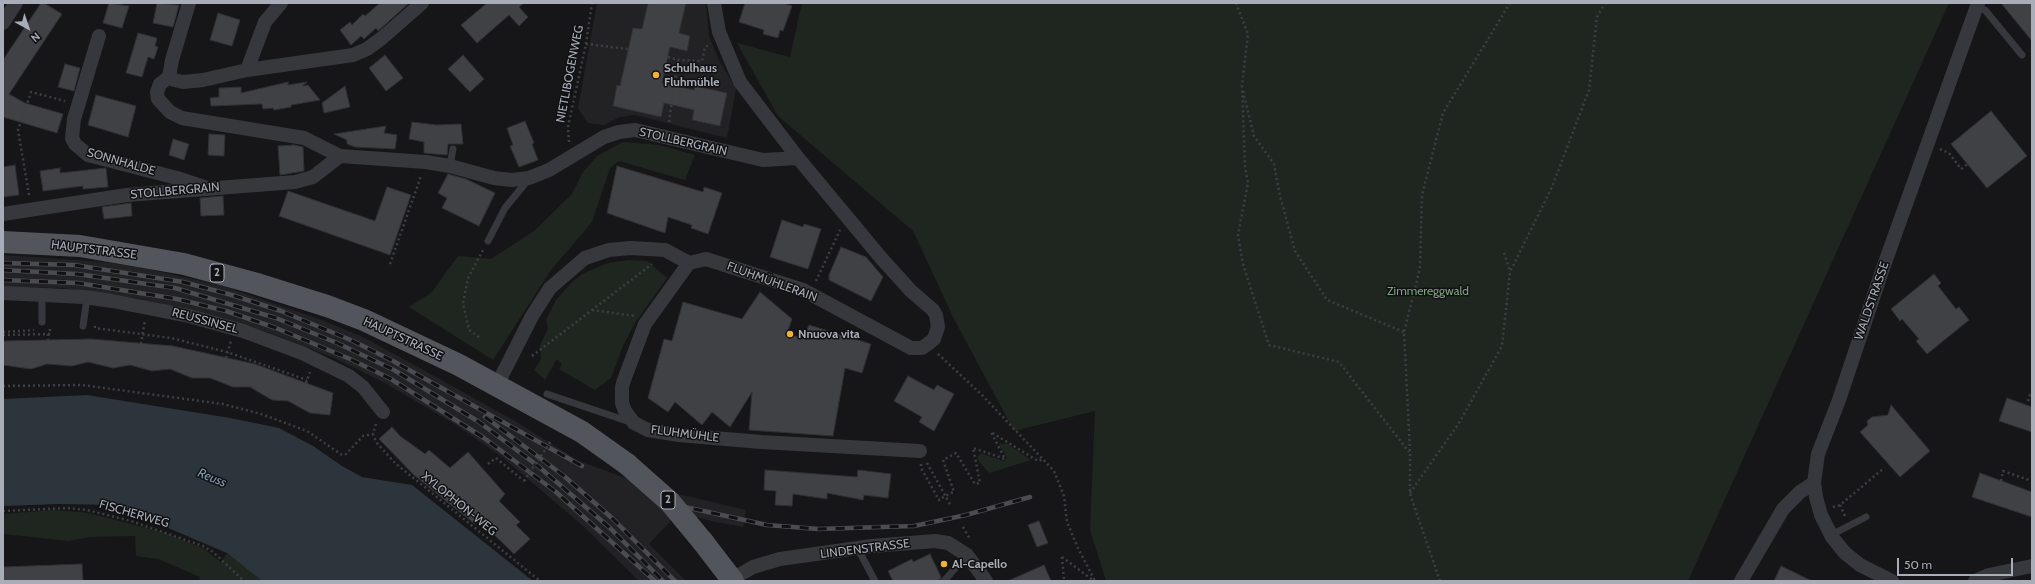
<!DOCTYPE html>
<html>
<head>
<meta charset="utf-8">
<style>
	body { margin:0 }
	#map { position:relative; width:2035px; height:584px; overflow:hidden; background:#161618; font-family:Cabin,sans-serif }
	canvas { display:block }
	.frame { position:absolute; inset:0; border:4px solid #a8adb8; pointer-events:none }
	.north { position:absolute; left:8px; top:8px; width:40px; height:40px; -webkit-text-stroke:3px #111113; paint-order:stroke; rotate:140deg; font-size:11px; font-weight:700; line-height:16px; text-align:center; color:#a8adb8 }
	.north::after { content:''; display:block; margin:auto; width:14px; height:18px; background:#a8adb8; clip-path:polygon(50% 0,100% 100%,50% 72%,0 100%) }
	.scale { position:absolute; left:1897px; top:558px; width:116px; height:18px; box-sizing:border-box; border:2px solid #a8adb8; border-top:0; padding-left:5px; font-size:12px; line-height:14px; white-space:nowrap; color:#a8adb8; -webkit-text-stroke:3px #111113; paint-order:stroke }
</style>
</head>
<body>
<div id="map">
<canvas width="2035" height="584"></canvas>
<div class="frame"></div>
<div class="north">N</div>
<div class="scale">50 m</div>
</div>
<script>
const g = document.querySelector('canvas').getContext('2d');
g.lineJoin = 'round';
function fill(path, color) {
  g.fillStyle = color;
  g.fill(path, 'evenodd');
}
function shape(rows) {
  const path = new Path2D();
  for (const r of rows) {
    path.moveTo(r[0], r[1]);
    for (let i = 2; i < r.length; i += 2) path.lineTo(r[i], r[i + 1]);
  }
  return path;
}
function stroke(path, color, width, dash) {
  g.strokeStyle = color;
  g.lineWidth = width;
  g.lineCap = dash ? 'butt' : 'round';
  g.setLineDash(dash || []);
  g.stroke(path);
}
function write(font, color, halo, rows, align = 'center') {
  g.font = font + ' Cabin,sans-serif';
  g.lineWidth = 3;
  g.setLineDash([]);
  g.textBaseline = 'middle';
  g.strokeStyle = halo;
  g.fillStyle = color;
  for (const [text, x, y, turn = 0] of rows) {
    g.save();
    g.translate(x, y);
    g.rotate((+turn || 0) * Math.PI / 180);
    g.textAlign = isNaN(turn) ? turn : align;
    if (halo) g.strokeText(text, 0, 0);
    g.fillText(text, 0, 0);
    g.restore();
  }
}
const built = shape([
	[597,3,706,3,709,36,719,60,736,89,727,138,635,115,620,117,604,125,588,123,578,108],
	[3,255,104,262,144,268,223,286,322,320,363,337,409,362,515,421,579,461,653,488,746,510,743,527,711,521,679,512,649,544,686,581,639,581,583,526,502,457,456,425,385,383,334,358,268,332,199,312,135,298,61,288,3,287]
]);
const green = shape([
	[802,3,1949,3,1688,581,1106,581,1090,530,1095,411,1014,431,954,319,913,231,778,116,737,43,790,57],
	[623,142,659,145,695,155,685,180,619,161,610,168,592,222,551,270,493,360,409,307,432,292,458,256,491,259,534,231,572,194,583,172,597,156],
	[628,260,647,261,667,278,635,323,623,346,611,378,595,390,559,369,562,364,557,359,545,380,534,370,541,359,540,345,548,329,546,320,556,300,571,283,582,274,608,263],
	[999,444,1008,444,1031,460,989,473,977,459,980,453,1004,461,1007,458],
	[54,510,88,513,162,532,203,548,221,562,227,553,262,581,199,581,200,577,158,559,136,556,135,536,90,537,69,541,3,534,3,514]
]);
const water = shape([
	[87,395,230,418,279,428,313,446,342,466,362,477,412,485,533,581,262,581,227,553,114,505,59,504,3,506,3,399]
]);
const building = shape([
	[41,3,44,3,62,14,9,94,25,103,63,114,57,133,3,117,3,60,41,3],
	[109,3,129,6,122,28,103,23,109,3],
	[157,3,179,5,173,27,153,23,157,3],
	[380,3,409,3,378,31,376,28,364,39,361,36,351,45,340,30,350,22,352,25,363,14,365,16,380,3],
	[487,3,524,3,519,7,528,17,519,26,509,15,477,43,461,25,487,3],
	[648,3,686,3,679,33,690,36,687,51,670,47,662,83,694,90,695,86,727,93,720,126,692,120,694,110,664,103,661,117,613,106,617,85,620,86,633,28,642,29,648,3],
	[745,3,783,3,792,6,783,31,780,30,778,38,763,34,764,30,739,22,745,3],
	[2001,3,2032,3,2032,41,2001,3],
	[218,13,240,20,232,46,210,40,218,13],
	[138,33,157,38,155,46,158,47,154,59,148,57,142,77,126,73,138,33],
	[385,55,403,78,386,91,369,68,385,55],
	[463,55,484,79,470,92,448,69,463,55],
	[65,64,80,68,74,91,58,87,65,64],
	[288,82,288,85,307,82,302,86,308,85,320,100,291,105,291,107,274,110,273,108,263,109,262,104,211,106,210,98,219,97,219,88,241,87,241,93,288,82],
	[345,86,350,107,324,113,322,103,345,86],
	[96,95,136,106,128,137,88,125,96,95],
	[1991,111,2027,156,1987,188,1951,144,1991,111],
	[525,121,534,143,532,144,538,160,519,167,510,146,513,145,507,128,525,121],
	[412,122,436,125,461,124,463,144,448,144,447,155,424,153,424,142,409,139,412,122],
	[386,126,384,133,397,135,395,149,355,147,347,144,347,140,334,134,386,126],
	[209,134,225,135,224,156,208,155,209,134],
	[173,139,189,144,184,160,169,155,173,139],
	[294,145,303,147,304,171,280,175,278,146,294,145],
	[15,165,19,195,3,197,3,167,15,165],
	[617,166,703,192,704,187,722,193,708,234,691,228,692,225,668,217,665,233,607,213,617,166],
	[60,168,60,173,106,168,108,187,83,189,83,186,43,191,40,171,60,168],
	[448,174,466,179,495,193,479,226,442,208,447,198,438,193,448,174],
	[387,187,411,195,390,255,279,216,288,191,375,221,387,187],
	[223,196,224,215,201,216,200,198,223,196],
	[131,203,132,216,104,219,102,207,131,203],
	[782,220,803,227,804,224,821,229,808,269,770,257,782,220],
	[841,247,866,257,883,277,871,301,829,280,829,275,841,247],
	[1934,274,1941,283,1938,286,1956,309,1959,307,1969,320,1927,354,1916,341,1919,339,1902,319,1900,321,1891,309,1934,274],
	[760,292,792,319,787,333,803,339,809,325,871,344,862,373,845,368,833,436,749,430,752,392,730,427,712,412,702,425,675,402,668,412,648,398,664,339,672,341,683,302,742,319,760,292],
	[91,339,173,346,255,364,333,393,330,415,310,413,288,401,272,400,250,387,233,387,210,378,192,378,170,369,152,371,130,365,113,368,88,362,72,366,47,364,31,369,3,365,3,341,91,339],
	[908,376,934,390,937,385,954,394,934,431,919,422,922,417,894,401,908,376],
	[2007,398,2032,407,2032,432,1999,421,2007,398],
	[1891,405,1930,451,1900,477,1860,432,1868,425,1867,421,1872,417,1888,415,1891,405],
	[392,427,400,436,425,454,429,450,450,468,468,452,505,494,499,501,520,522,516,525,530,539,514,554,479,520,475,524,447,502,414,475,379,439,392,427],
	[765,470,857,477,858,470,891,474,888,498,864,495,863,500,827,493,827,499,793,494,792,506,775,505,776,491,764,490,765,470],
	[1980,473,2032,492,2032,517,1972,497,1980,473],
	[1039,521,1048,543,1037,547,1028,525,1039,521],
	[930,554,941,577,939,581,893,581,888,571,912,559,913,562,930,554],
	[82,564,83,581,3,581,3,567,82,564],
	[1044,565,1051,581,1008,581,1044,565],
	[1781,566,1812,581,1774,581,1781,566]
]);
const path = shape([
	[1236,3,1248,34,1242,86,1245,167,1248,183,1238,235,1243,264,1269,345,1339,362,1409,452],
	[586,44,628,49],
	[668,57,678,60,702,61,705,47,709,45],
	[1243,91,1254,136,1274,164,1280,196,1295,251,1327,300,1404,332],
	[669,122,678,60],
	[569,142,568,127,586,44,592,3],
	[1940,149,1949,153,1961,169,1968,164],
	[29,195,18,130,31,92,65,101],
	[1504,253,1510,271],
	[390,264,421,176],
	[816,281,840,230],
	[592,310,635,316],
	[95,326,95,328,171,338,227,352,307,380],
	[3,332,34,330],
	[48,334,48,340],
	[3,335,50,334,50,329],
	[479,337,469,330,463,303,468,278,483,250],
	[141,344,145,320],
	[938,354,981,394,1054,471,1064,496,1067,522,1078,548,1095,581],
	[532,356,652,264],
	[226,358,231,341],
	[306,383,310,372],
	[3,386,82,385,223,404,261,414,307,431,342,455,346,454,363,436,373,434],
	[2028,401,2030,395,2032,395],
	[376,424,373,434,376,442,395,463,540,581],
	[927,463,951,506],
	[488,464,496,458,524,481],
	[921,464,921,468,939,500,942,498],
	[2001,481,2003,471,2032,481],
	[951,493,954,492,943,460,956,453,975,484,980,483,973,448,1005,459,991,432,1038,461,1044,459],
	[1410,493,1459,423,1502,346,1510,272,1552,187,1589,90,1597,17,1605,3],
	[1840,505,1845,516],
	[1833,507,1840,505,1883,469],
	[3,511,68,508,87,510,131,521,203,546,213,552,244,581],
	[963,527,970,539],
	[1062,557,1094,581],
	[1062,557,1064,581],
	[1440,581,1410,494,1410,452,1404,332,1420,268,1422,195,1443,113,1510,3]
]);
const lane = shape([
	[1977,7,1985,10,2022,55],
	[450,166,453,149],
	[488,241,505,208,528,180],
	[42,322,42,295],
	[83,326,87,298],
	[547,394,630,422],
	[1831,535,1866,517],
	[858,549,875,581],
	[944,581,967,555]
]);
const street = shape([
	[189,3,172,60,169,77,174,80,183,82,203,80,247,70,353,55,367,49,382,38,422,3],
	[3,23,16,3],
	[99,36,74,119,72,138,75,144,88,155,177,178,204,187],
	[247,70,265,22,281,3],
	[169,77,160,84,157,92,158,99,170,112,182,118,304,138,340,156,426,162,450,166,494,178,512,180,529,178,549,170,604,137,619,132,635,130,763,160,798,158],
	[3,214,127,195,295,182,313,177,340,156],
	[689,263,706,259,803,290,911,348,922,348,929,343,934,339,938,327,936,315,933,310,911,291,882,259,798,158,740,82,719,32,714,3],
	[689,263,645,324,624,380,622,387,622,403,625,411,634,423,648,430,679,435,761,442,920,451],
	[3,293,84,297,112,301,189,316,243,331,302,353,349,376,363,387,383,412],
	[496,387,532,316,550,288,585,258,609,250,630,248,648,249,665,250,689,263],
	[732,579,753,567,780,559,872,546,935,541,948,543,967,555,986,581],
	[1741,581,1783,509,1800,492,1814,483],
	[1892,581,1860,565,1845,553,1832,537,1821,515,1816,497,1814,483,1818,454,1839,400,1882,271,1978,3],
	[1975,581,1989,575,2032,566]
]);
const primary = shape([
	[3,242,80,246,184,264,254,283,327,306,364,320,459,365,582,432,627,464],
	[703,542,733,581]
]);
const rail = shape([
	[3,263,74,265,183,282,232,295,281,311,353,341,393,361,582,466],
	[3,270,77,274,175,288,276,318,337,343,394,370,479,422,538,466,610,528,663,581],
	[3,280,78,283,177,299,226,311,276,328,350,359,391,379,484,438,556,492,655,581],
	[485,417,564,476,613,519,675,581],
	[676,505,767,525,818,529,914,526,966,515,1030,497]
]);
const pathBridge = shape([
	[524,481,551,441],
	[942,498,951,493]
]);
const primaryBridge = shape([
	[627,464,670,502,703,542]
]);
const markers = [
	[656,75,4,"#f2b134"],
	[790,334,4,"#f2b134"],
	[944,564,4,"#f2b134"]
];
const shields = [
	[217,273,14],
	[668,500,14]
];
const shieldNames = [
	["2",217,273],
	["2",668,500]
];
const poiNames = [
	["Schulhaus",664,68],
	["Fluhmühle",664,82],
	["Nnuova vita",798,334],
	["Al-Capello",952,564]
];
const streetNames = [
	["NIETLIBOGENWEG",570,74,-79],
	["STOLLBERGRAIN",683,142,13],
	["SONNHALDE",121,162,16],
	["STOLLBERGRAIN",175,191,-5],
	["HAUPTSTRASSE",94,250,7],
	["FLUHMÜHLERAIN",772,282,20],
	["WALDSTRASSE",1872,301,-71],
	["REUSSINSEL",205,321,15],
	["HAUPTSTRASSE",403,339,25],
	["FLUHMÜHLE",685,434,7],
	["XYLOPHON-WEG",459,504,39],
	["FISCHERWEG",134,514,16],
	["LINDENSTRASSE",865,549,-7]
];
const parkNames = [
	["Zimmereggwald",1428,291]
];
const waterNames = [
	["Reuss",212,478,22]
];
fill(built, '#222225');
fill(green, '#1e261f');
fill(water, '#2c353c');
fill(building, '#404145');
stroke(building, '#303034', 1);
stroke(path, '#3d3f44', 2.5, [2, 3]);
stroke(lane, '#37383d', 7);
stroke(street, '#37383d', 14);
stroke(primary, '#53555c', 22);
stroke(rail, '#4a4c52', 4.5);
stroke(rail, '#111113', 3, [9]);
stroke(pathBridge, '#3d3f44', 2.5, [2, 3]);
stroke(primaryBridge, '#53555c', 22);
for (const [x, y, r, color] of markers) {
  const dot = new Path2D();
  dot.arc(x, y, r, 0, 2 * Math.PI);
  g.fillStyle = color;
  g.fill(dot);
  stroke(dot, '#111113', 1.5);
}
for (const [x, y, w] of shields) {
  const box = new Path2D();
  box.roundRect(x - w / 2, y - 9, w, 18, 3);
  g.fillStyle = '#111113';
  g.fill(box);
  stroke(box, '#a8adb8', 1);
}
write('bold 11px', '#a8adb8', null, shieldNames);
write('bold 12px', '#a8adb8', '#111113', poiNames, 'left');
write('12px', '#a8adb8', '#111113', streetNames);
write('12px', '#7fa381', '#111113', parkNames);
write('italic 13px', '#7f9bb3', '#111113', waterNames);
</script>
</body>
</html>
